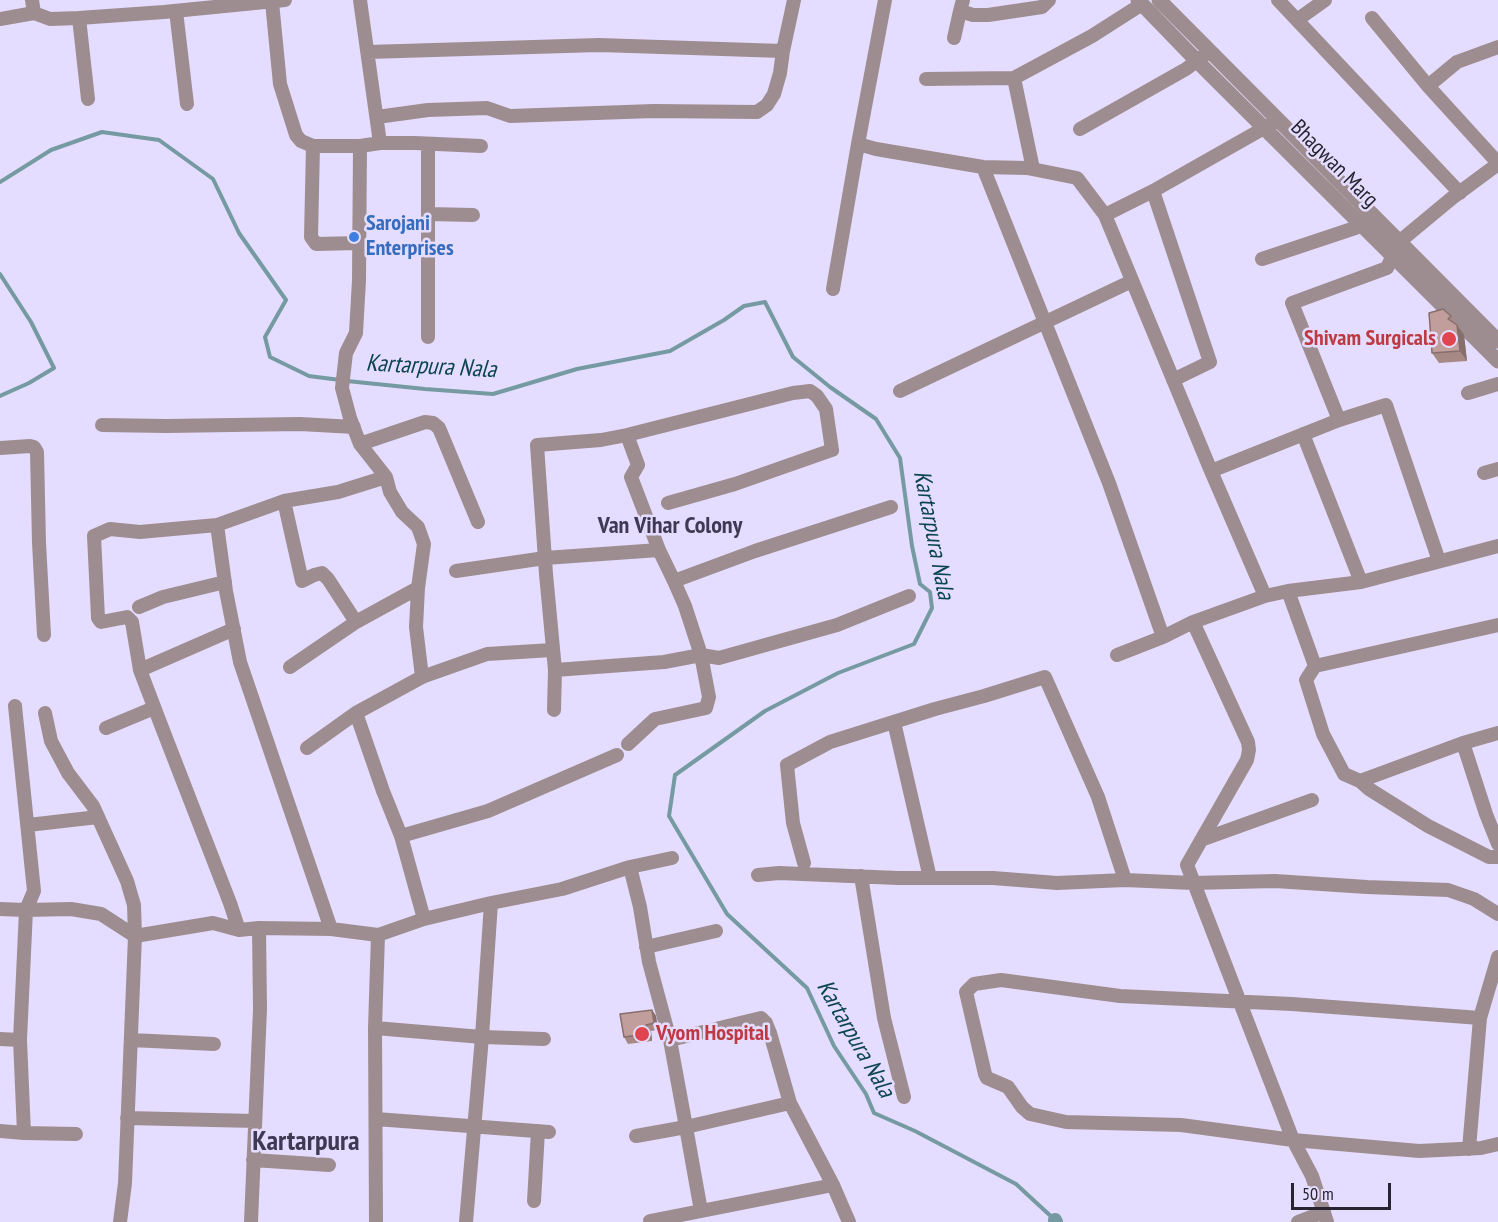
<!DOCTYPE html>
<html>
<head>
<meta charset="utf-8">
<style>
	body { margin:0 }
	#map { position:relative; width:1498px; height:1222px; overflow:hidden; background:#e5ddff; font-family:"PT Sans Narrow",sans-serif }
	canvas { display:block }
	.scale { position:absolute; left:1291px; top:1183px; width:100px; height:27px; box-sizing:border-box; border:3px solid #272430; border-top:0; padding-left:8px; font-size:18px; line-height:21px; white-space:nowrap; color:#272430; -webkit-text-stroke:4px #e5ddff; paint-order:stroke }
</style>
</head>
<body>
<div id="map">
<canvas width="1498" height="1222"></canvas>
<div class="scale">50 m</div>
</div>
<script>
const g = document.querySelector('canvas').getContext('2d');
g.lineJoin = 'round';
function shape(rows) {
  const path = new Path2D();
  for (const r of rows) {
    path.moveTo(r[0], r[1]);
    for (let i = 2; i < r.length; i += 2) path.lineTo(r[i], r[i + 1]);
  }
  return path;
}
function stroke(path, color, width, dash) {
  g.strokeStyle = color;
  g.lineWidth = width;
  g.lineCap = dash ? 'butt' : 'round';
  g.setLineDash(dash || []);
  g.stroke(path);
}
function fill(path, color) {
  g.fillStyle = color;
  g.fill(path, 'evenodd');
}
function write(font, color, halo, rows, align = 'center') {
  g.font = font + ' "PT Sans Narrow",sans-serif';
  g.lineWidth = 5;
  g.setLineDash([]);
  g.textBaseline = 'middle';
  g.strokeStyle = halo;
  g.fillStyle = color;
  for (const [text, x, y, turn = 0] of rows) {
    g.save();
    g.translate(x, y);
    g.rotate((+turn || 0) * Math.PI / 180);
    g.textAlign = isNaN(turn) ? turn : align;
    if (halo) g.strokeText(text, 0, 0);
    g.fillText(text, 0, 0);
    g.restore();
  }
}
const stream = shape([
	[0,182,51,150,102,132,159,140,213,179,239,233,286,300,265,337,270,357,309,376,340,380],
	[0,274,31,322,54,368,29,383,0,396],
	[347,381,425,389,493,394,577,369,670,351,724,320,744,306,765,302,793,357,830,387,876,419,900,458,912,546,920,584,930,592,932,608,914,644,838,673,765,711,675,775,669,816,727,914,807,988,834,1046,866,1094,874,1113,915,1131,1016,1184,1055,1220]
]);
const canal = shape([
	[1055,1220,1056,1222]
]);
const minor = shape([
	[360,0,380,143,415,143,481,146],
	[963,0,960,11,973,15,988,15,1042,7,1049,0],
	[1278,0,1460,193],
	[272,2,280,84,296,135,301,141,313,146,360,146],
	[176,11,187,104],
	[34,13,50,19,79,18,164,12,285,0],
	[79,18,88,99],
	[1372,18,1428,86,1498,163],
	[0,19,34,13,32,0],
	[1297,20,1325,0],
	[954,38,960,11],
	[368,52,599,45,783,51],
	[1014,78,1033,169],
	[926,79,1014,78,1092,36,1142,4],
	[1428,86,1457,62,1498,47],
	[377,117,428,110,487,108,510,116,654,111,757,112,767,105,774,94,780,73,783,51,794,0],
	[1273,123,1153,191,1105,215,1211,471,1339,420,1386,405,1439,561],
	[1080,129,1186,69,1206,54],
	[380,143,360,146,359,280,356,333,346,353,342,388,350,418,360,444,386,477,390,492,402,512,418,527,424,544,418,588,416,627,422,677,356,713,383,791,401,836,424,919,491,903,562,889,630,867,640,907,649,962,670,1040,686,1127,790,1103,833,1185,849,1222],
	[428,144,428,337],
	[858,144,876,149,983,167,1027,168,1077,178,1105,215],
	[313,146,311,237,316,244,359,243],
	[983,167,1109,483,1163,637],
	[1153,191,1210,362,1173,380],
	[428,214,473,215],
	[1262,259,1364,225],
	[833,289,858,144,885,0],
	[900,391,1132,281],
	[1468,393,1498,384],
	[1339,420,1292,303,1387,268,1399,242,1452,198,1498,164],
	[102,425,166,426,300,424,354,427],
	[1303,434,1361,582],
	[627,435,638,465,631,477,659,550],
	[360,444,425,422,433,423,439,428,478,522],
	[0,448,30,446,34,447,37,452,39,543,44,635],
	[1211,471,1265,596,1288,591,1361,582,1498,546],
	[1484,473,1498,469],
	[284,501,302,581,314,575,322,573,328,579,356,622],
	[217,525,226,591,240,662,331,929,378,935],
	[456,571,545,558,659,550,674,581],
	[1288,591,1315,666,1498,625],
	[139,607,163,597,225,582],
	[1193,622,1248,742,1249,750,1247,760,1187,865,1293,1140,1312,1176,1327,1222],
	[1117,655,1163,637,1193,622,1265,596],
	[1315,666,1306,680,1323,734,1344,774,1360,781,1463,743,1498,733],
	[290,667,356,622,418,588],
	[140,670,234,629],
	[555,670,664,662,701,655,685,606,674,581,755,551,891,507],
	[422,677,487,654,552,650],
	[554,710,555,670,546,574,537,445,601,440,627,435,793,393,810,391,817,396,826,409,832,450,735,484,668,503],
	[45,713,51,741,68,773,93,806,127,881,134,905,135,936],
	[894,722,930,878],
	[106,728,154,708],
	[1463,743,1486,814,1498,844],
	[628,744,655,719,706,708,709,697,701,655,719,658,837,625,909,596],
	[307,748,356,713],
	[1360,781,1369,789,1428,826,1489,857,1498,857],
	[28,825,98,817],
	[401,836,488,811,617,755],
	[1201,840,1312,800],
	[804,863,793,823,787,765,830,742,935,709,984,696,1045,677,1098,797,1125,880,1193,883,1275,881,1367,887,1448,890,1474,899,1498,914],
	[630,867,672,858],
	[758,875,779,873,898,878,993,878,1057,883,1125,880],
	[861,876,884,1018,904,1097],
	[0,909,26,910,34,891,15,706],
	[239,930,230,903,161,725,140,670,132,622,127,617,101,622,98,618,94,536,110,529,140,532,217,525,284,501,338,492,386,477],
	[646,947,716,931],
	[1480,1018,1292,1004,1120,996,1001,980,974,984,966,992,985,1074,987,1078,1008,1087,1022,1107,1030,1114,1066,1122,1181,1125,1293,1140,1419,1151,1481,1148,1498,1144],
	[375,1028,482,1037,544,1039],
	[0,1039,20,1040],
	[131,1040,214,1044],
	[670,1040,761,1018,766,1023,770,1033,790,1103],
	[127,1118,255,1121],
	[376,1119,549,1132],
	[0,1131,24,1133,20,1040,26,910,71,909,101,914,135,936],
	[24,1133,76,1134],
	[636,1136,686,1127,701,1211],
	[1469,1149,1480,1018,1498,957],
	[253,1160,329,1165],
	[534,1201,538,1131],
	[650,1221,833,1185],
	[120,1222,125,1183,135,936,213,923,239,930,259,928],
	[251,1222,260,1009,259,928,331,929],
	[376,1222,375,1028,378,935,424,919],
	[466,1222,482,1037,491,903],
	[1298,1222,1324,1212]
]);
const tertiary = shape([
	[1138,0,1197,61,1498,361],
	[1159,0,1498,341]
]);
const wall = shape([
	[1429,313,1451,316,1464,335,1467,361,1439,363,1432,353],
	[652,1010,656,1016,658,1030,651,1031,652,1041,628,1044,624,1037]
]);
const shadedWall = shape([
	[1457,325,1464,335,1467,361,1460,351],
	[652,1010,656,1016,658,1030,654,1023],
	[646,1025,651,1031,652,1041,647,1034]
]);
const building = shape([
	[1443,309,1451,316,1448,319,1457,325,1460,351,1432,353,1429,313,1443,309],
	[652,1010,654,1023,646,1025,647,1034,624,1037,620,1014,652,1010]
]);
const markers = [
	[354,237,6,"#3f7fe0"],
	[1449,339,8,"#e0444e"],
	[642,1034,8,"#e0444e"]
];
const streetNames = [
	["Bhagwan Marg",1334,164,45]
];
const shopNames = [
	["Sarojani",366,224],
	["Enterprises",366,249]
];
const healthNames = [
	["Shivam Surgicals",1436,339],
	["Vyom Hospital",656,1034,"left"]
];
const waterNames = [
	["Kartarpura Nala",431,367,3],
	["Kartarpura Nala",933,535,79],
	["Kartarpura Nala",855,1039,60]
];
const neighbourhoodNames = [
	["Van Vihar Colony",670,526]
];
const districtNames = [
	["Kartarpura",306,1142]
];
stroke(stream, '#759aa2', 4);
stroke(canal, '#759aa2', 14);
stroke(minor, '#9e8d90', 14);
stroke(tertiary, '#9e8d90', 15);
fill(wall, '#a68885');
fill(shadedWall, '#876f6c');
fill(building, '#c19e9b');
stroke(building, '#876f6c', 1.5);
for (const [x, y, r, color] of markers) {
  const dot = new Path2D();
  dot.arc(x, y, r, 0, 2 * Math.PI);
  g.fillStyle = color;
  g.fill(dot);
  stroke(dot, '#e5ddff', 2);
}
write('22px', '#272430', '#e5ddff', streetNames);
write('bold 22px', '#366cbe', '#e5ddff', shopNames, 'left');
write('bold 22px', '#be3a42', '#e5ddff', healthNames, 'right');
write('italic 24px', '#0c454f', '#e5ddff', waterNames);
write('bold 24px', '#403953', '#e5ddff', neighbourhoodNames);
write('bold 28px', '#403953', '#e5ddff', districtNames);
</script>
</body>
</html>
